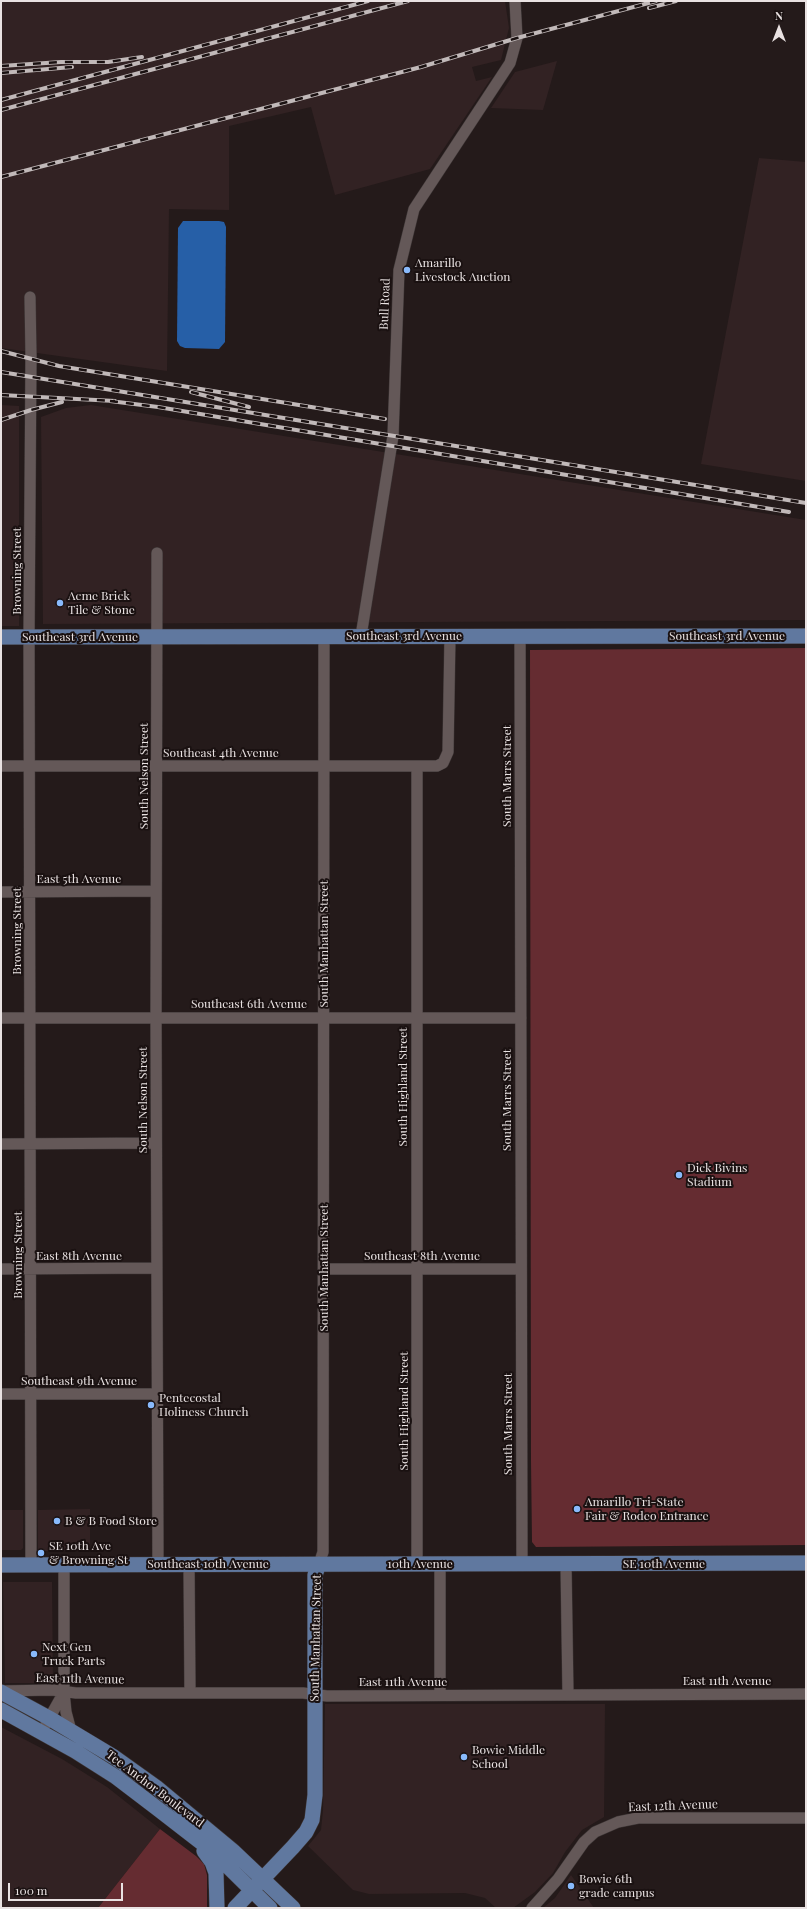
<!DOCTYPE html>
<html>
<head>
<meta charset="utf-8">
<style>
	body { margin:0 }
	#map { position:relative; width:807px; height:1909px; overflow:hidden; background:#241a1a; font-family:"Playfair Display",serif }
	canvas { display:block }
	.frame { position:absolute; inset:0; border:2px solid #e9e2e2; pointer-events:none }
	.north { position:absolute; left:759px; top:8px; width:40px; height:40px; -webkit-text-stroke:3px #1a1111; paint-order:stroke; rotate:0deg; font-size:11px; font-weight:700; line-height:16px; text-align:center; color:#e9e2e2 }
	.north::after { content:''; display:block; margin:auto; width:14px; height:18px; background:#e9e2e2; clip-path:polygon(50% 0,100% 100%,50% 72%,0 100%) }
	.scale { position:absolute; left:8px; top:1883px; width:115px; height:18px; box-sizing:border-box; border:2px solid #e9e2e2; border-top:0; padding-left:5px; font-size:12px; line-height:14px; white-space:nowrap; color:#e9e2e2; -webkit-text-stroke:3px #1a1111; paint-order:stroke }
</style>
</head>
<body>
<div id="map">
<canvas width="807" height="1909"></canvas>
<div class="frame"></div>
<div class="north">N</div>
<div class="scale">100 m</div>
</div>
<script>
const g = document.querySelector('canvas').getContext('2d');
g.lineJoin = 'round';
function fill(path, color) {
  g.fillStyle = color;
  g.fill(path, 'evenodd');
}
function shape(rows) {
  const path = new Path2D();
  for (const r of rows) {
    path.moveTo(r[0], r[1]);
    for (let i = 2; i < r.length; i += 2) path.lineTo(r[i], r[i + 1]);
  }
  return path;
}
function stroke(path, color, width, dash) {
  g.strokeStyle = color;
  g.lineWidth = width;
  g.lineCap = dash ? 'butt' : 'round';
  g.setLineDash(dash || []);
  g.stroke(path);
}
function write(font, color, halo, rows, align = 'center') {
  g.font = font + ' "Playfair Display",serif';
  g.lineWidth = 4;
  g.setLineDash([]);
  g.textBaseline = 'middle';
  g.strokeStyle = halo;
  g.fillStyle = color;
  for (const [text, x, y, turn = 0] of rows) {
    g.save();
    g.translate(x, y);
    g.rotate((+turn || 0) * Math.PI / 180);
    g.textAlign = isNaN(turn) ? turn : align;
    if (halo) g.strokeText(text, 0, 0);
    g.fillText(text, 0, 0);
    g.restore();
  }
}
const built = shape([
	[1,1,505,1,509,28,501,60,472,67,476,81,492,77,430,169,335,195,311,107,229,126,229,210,169,209,167,371,1,348],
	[557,61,543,110,491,108,515,72],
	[759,158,806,162,806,481,701,464],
	[1,405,19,406,19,626,1,626],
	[91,405,806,520,806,620,43,624,41,417,66,408],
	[90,1509,90,1551,41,1551,38,1549,38,1510],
	[1,1510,23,1510,23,1548,21,1550,1,1550],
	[3,1582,52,1582,53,1683,5,1683],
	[325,1704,605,1704,604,1817,582,1830,565,1852,553,1873,535,1892,513,1908,496,1908,485,1898,465,1893,369,1894,353,1890,308,1846,321,1830,323,1810],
	[1,1727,62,1759,107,1787,160,1829,98,1908,1,1908],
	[571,1875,594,1908,543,1908,555,1898]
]);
const green = shape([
	[806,648,806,1545,536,1547,532,1542,531,1461,530,650],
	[160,1829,196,1856,204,1864,207,1875,207,1908,98,1908]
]);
const water = shape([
	[183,221,219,221,224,222,226,227,225,342,219,349,185,348,180,346,177,341,178,228]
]);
const minor = shape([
	[30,297,31,356,29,637,31,1564],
	[157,553,156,1018,158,1564],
	[361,636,393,436,399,270,414,209,510,63,517,38,515,1],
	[520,636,522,1564],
	[1,766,417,766],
	[1,892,156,891],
	[1,1018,521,1018],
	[1,1144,156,1143],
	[1,1269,156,1268],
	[324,1269,520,1269],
	[1,1394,156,1394],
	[64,1564,64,1692,66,1712,71,1731],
	[189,1564,190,1693],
	[319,1564,323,1552,324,636],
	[417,1564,417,766,437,766,443,763,448,752,450,636],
	[440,1564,440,1695],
	[566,1564,568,1695],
	[1,1691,52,1690,76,1693,303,1693,327,1696,806,1694],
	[46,1724,64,1692],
	[532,1908,558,1879,584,1842,595,1832,618,1822,638,1818,806,1818]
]);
const major = shape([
	[1,637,806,636],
	[1,1565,806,1563],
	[1,1692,49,1718,114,1757,156,1787,233,1851,293,1908],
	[1,1710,75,1751,116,1777,158,1809,211,1850,270,1908],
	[204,1851,212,1862,216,1873,217,1908],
	[235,1908,293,1847,306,1832,312,1820,315,1795,315,1575,319,1564]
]);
const rail = shape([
	[649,8,676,1],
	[1,66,61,62,108,62,142,57],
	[1,73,72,67],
	[1,100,368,1],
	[1,110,408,1],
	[1,177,421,67,517,38,656,1],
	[1,351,59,366,385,419],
	[1,372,806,503],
	[191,392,249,407],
	[1,395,115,401],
	[110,401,158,407,789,512],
	[1,420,31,410,62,402]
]);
const markers = [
	[407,270,4,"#89bafc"],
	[60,603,4,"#89bafc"],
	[679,1175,4,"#89bafc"],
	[151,1405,4,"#89bafc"],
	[577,1509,4,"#89bafc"],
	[57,1521,4,"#89bafc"],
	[41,1553,4,"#89bafc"],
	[34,1654,4,"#89bafc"],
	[464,1757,4,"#89bafc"],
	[571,1886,4,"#89bafc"]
];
const poiNames = [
	["Amarillo",415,263],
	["Livestock Auction",415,277],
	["Acme Brick",68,596],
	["Tile & Stone",68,610],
	["Dick Bivins",687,1168],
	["Stadium",687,1182],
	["Pentecostal",159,1398],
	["Holiness Church",159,1412],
	["Amarillo Tri-State",585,1502],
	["Fair & Rodeo Entrance",585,1516],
	["B & B Food Store",65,1521],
	["SE 10th Ave",49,1546],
	["& Browning St",49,1560],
	["Next Gen",42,1647],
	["Truck Parts",42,1661],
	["Bowie Middle",472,1750],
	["School",472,1764],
	["Bowie 6th",579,1879],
	["grade campus",579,1893]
];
const streetNames = [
	["Bull Road",385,304,-88],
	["Browning Street",17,571,-90],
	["Southeast 3rd Avenue",404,636],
	["Southeast 3rd Avenue",727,636],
	["Southeast 3rd Avenue",80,637],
	["Southeast 4th Avenue",221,753],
	["South Nelson Street",144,776,-90],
	["South Marrs Street",507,776,-90],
	["East 5th Avenue",79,879],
	["Browning Street",17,931,-90],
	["South Manhattan Street",324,944,-90],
	["Southeast 6th Avenue",249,1004],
	["South Highland Street",403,1087,-90],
	["South Nelson Street",143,1100,-90],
	["South Marrs Street",507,1100,-90],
	["Browning Street",18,1255,-90],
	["East 8th Avenue",79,1256],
	["Southeast 8th Avenue",422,1256],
	["South Manhattan Street",324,1268,-90],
	["Southeast 9th Avenue",79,1381],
	["South Highland Street",404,1411,-90],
	["South Marrs Street",508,1424,-90],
	["Southeast 10th Avenue",208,1564],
	["10th Avenue",420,1564],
	["SE 10th Avenue",664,1564],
	["South Manhattan Street",316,1638,-89],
	["East 11th Avenue",80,1679,1],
	["East 11th Avenue",727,1681],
	["East 11th Avenue",403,1682],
	["Tee Anchor Boulevard",155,1789,37],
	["East 12th Avenue",673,1806,-2]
];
fill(built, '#322223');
fill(green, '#652c31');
fill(water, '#265fa7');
stroke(minor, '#3d3636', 12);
stroke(major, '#3d3636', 16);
stroke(minor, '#645858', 11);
stroke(major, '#60789f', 15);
stroke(rail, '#c1b9b9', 4);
stroke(rail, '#1a1111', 2.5, [8]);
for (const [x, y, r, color] of markers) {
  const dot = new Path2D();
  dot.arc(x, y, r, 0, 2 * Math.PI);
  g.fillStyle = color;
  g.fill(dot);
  stroke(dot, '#1a1111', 1.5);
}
write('12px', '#e9e2e2', '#1a1111', poiNames, 'left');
write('12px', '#e9e2e2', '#1a1111', streetNames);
</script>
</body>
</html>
